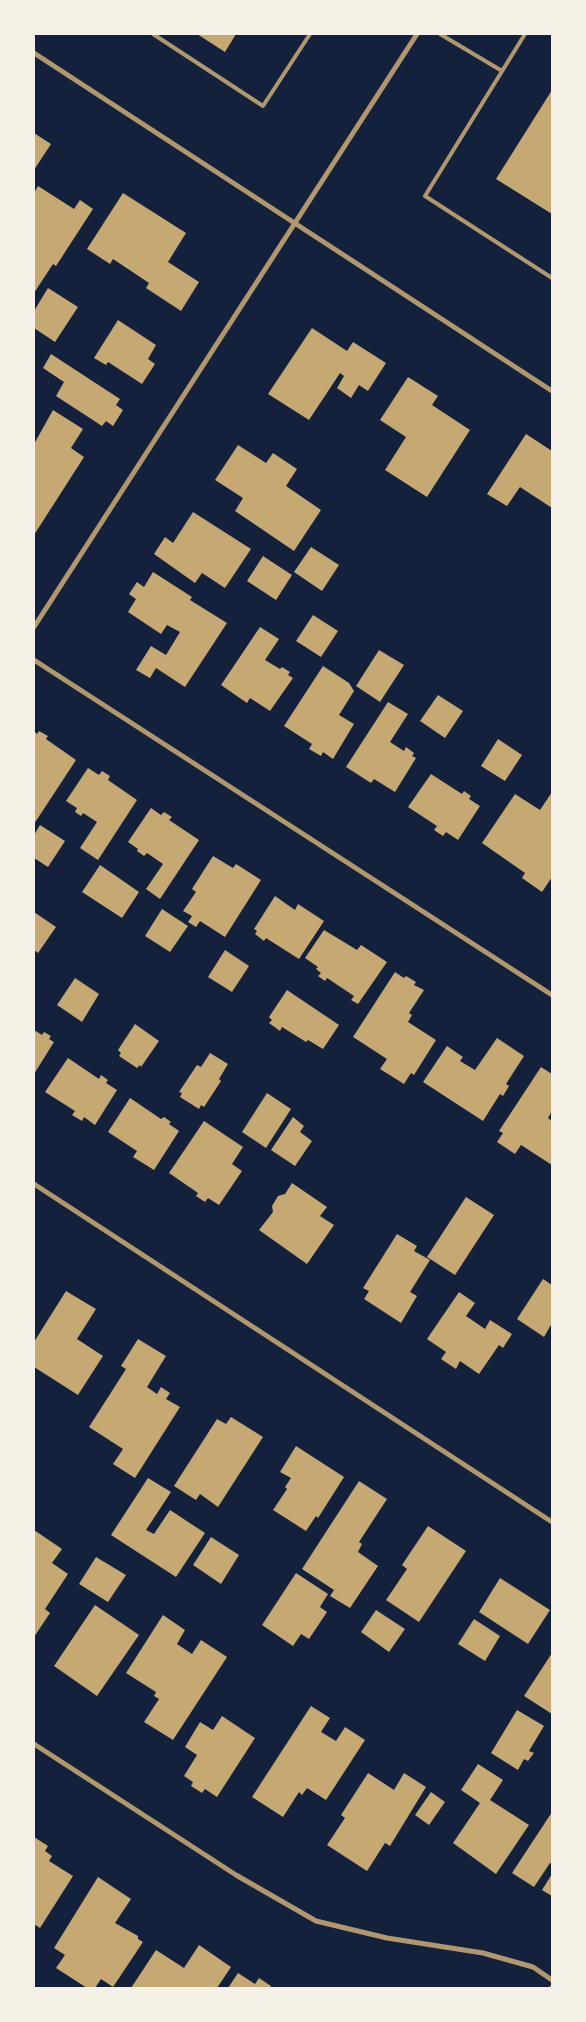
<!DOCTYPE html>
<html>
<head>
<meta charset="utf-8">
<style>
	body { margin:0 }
	#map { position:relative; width:586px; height:2022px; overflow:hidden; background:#14213d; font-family:"Alegreya Sans",sans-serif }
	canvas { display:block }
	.frame { position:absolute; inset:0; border:35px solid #f6f1e7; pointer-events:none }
</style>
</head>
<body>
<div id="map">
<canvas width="586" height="2022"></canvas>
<div class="frame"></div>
</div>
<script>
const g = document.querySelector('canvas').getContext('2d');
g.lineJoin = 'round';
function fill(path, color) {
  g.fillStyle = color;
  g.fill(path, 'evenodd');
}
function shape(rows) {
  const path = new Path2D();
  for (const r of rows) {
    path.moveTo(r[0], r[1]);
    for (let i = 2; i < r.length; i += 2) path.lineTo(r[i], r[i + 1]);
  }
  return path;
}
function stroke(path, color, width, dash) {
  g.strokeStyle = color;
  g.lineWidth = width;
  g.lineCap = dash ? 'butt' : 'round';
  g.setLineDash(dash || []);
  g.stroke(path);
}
const building = shape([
	[197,34,236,34,225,52],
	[552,90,552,214,496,179],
	[34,133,51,144,34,170],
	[38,186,74,209,80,200,93,209,56,266,53,264,34,293,34,193],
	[123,193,186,233,168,262,199,282,181,311,146,288,149,283,113,259,110,264,87,249],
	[48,288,78,307,55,342,34,328,34,311],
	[118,320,156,345,148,359,155,364,142,384,108,362,106,365,94,358],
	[312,328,347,351,353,342,386,363,368,391,359,385,351,398,337,388,344,376,340,373,309,420,268,394],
	[51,354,120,399,116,405,123,410,113,426,106,421,102,426,56,396,64,382,43,368],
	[408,377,438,396,432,405,470,430,427,497,385,470,406,437,380,420],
	[53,410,83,429,71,448,84,457,34,535,34,444],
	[526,434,552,451,552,508,520,487,507,506,487,494],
	[238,445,266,463,273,453,297,469,286,486,321,510,294,551,235,511,243,498,215,480],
	[193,512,251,549,225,588,202,573,195,583,154,554,165,537,173,543],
	[311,547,339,565,322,591,294,572],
	[263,556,292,575,276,600,247,581],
	[153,572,192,597,190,600,227,623,185,687,156,668,150,678,136,670,151,646,166,655,180,632,167,625,161,634,128,612,136,599,129,594,137,582,144,587],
	[313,615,338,631,321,657,296,641],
	[260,627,279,639,265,660,280,669,282,667,290,672,288,675,293,678,270,711,250,698,247,703,221,685],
	[379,650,404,665,380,702,356,686],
	[323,666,349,683,354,691,339,715,354,724,333,759,323,752,321,756,309,749,312,744,284,726],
	[438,695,463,711,445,738,420,721],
	[388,702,408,714,390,742,404,751,406,747,414,753,412,756,416,758,395,792,374,779,371,783,346,767],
	[34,731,37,734,39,731,48,736,46,739,76,760,34,824],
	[498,739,522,755,505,781,481,766],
	[88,768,99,775,102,771,110,776,108,780,137,800,98,860,80,848,97,822,83,813,81,816,75,812,77,808,66,801],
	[431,774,462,794,464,791,471,796,469,799,480,806,458,840,446,832,443,836,434,830,437,826,408,807],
	[552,792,552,877,542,892,522,878,525,873,482,843,515,794,540,810],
	[151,808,161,815,164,812,172,817,169,820,199,840,160,899,146,889,163,864,147,853,144,856,137,851,138,849,128,842],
	[40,825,65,841,48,867,34,858,34,835],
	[213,856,233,868,236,864,261,880,225,937,200,921,196,927,188,922,192,916,183,911,196,892,192,889],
	[100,865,139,892,122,918,82,892],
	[275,896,295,910,298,904,324,921,299,959,266,938,264,941,255,934,257,931,254,929],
	[162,909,188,926,170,952,145,936],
	[34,912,56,927,38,953,34,950],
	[324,930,357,950,361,945,387,962,358,1004,351,1000,354,996,327,978,325,981,318,976,321,973,316,969,318,967,305,958],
	[225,950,249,966,232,992,208,977],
	[395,972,404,978,406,976,416,982,414,985,424,990,409,1013,412,1015,408,1022,436,1040,414,1075,411,1073,404,1084,380,1069,387,1059,353,1037],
	[75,978,99,994,82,1022,57,1005],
	[287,990,339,1025,323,1049,308,1040,306,1042,282,1027,280,1031,269,1023,272,1020,269,1017],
	[135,1024,159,1041,141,1067,140,1065,137,1068,119,1056,121,1053,118,1050],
	[34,1030,42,1035,44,1032,51,1036,49,1039,54,1042,34,1074],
	[497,1038,524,1056,506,1084,509,1086,503,1096,500,1094,483,1121,423,1082,447,1046,463,1057,460,1061,475,1070],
	[210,1053,228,1064,219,1079,221,1081,204,1107,201,1105,199,1109,180,1097,182,1093,179,1092,197,1065,201,1067],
	[68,1058,99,1079,101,1075,108,1080,106,1083,117,1090,95,1125,84,1117,82,1121,72,1115,75,1111,45,1092],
	[541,1067,552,1074,552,1111,548,1118,552,1121,552,1165,521,1145,515,1154,497,1142,503,1133,499,1131],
	[267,1093,291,1109,266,1148,242,1132],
	[130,1098,161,1119,164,1117,171,1122,169,1124,179,1131,154,1170,133,1157,137,1151,108,1132],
	[293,1117,304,1126,300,1132,312,1141,295,1166,271,1150],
	[204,1121,243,1147,232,1164,242,1171,219,1205,208,1198,205,1202,196,1196,198,1193,169,1173],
	[292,1183,327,1207,320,1216,334,1225,307,1264,259,1230,273,1212,272,1206,278,1196,285,1194],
	[466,1197,494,1215,455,1275,427,1257],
	[397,1234,417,1246,414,1251,430,1260,410,1292,417,1296,401,1323,364,1299,369,1291,363,1288],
	[543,1279,552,1285,552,1323,544,1337,517,1319],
	[66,1291,96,1309,77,1339,103,1356,78,1395,34,1367,34,1342],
	[459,1292,475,1303,466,1316,485,1329,490,1320,512,1334,503,1348,499,1345,479,1374,460,1361,456,1369,441,1359,446,1352,427,1339],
	[138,1339,166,1356,147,1387,157,1394,161,1387,170,1393,166,1399,180,1407,135,1478,113,1464,123,1449,89,1427,126,1369,121,1366],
	[231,1417,263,1437,218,1507,200,1494,196,1500,174,1486,217,1419,226,1424],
	[296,1446,344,1477,318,1518,316,1516,306,1531,273,1510,287,1489,285,1487,291,1478,280,1472],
	[148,1478,171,1492,146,1530,154,1534,170,1510,205,1533,176,1577,111,1535],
	[359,1481,387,1499,359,1542,362,1544,358,1552,378,1566,350,1608,330,1596,334,1590,302,1569],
	[428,1526,466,1551,419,1622,386,1600,407,1569,402,1565],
	[34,1530,62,1549,52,1563,68,1574,45,1609,50,1613,34,1637],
	[211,1537,239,1555,221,1584,193,1565],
	[96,1557,126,1575,108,1602,79,1584],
	[296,1573,328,1594,320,1607,327,1612,309,1639,301,1634,293,1646,262,1625],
	[500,1578,550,1610,528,1644,479,1612],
	[95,1605,139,1635,97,1696,54,1666],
	[376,1610,405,1629,389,1652,361,1632],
	[163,1615,185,1630,177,1644,192,1654,201,1640,227,1657,173,1740,144,1722,159,1699,154,1696,156,1692,126,1673],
	[474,1619,500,1636,485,1661,458,1644],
	[552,1653,552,1714,524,1696],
	[311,1706,330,1718,321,1732,336,1741,345,1727,365,1740,326,1800,307,1788,302,1795,299,1792,283,1817,252,1797],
	[517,1710,544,1726,529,1751,534,1753,528,1761,524,1759,518,1770,491,1753],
	[222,1716,255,1738,217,1797,205,1789,202,1793,191,1786,193,1782,184,1776,197,1755,185,1747,200,1722,213,1730],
	[478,1764,503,1780,490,1800,529,1825,496,1874,453,1843,480,1803,461,1790],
	[368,1773,394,1790,404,1773,426,1787,390,1846,385,1843,367,1871,327,1845,345,1818,341,1815],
	[431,1792,445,1802,429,1825,415,1815],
	[552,1812,552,1864,550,1863,534,1887,512,1873],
	[34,1837,48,1846,45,1851,52,1856,49,1861,73,1876,40,1928,34,1924],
	[552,1874,552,1896,542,1890],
	[98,1877,131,1899,115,1923,138,1936,138,1939,143,1942,113,1987,101,1979,95,1988,87,1988,56,1968,65,1955,54,1948],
	[199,1945,231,1967,217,1988,131,1988,156,1950,184,1968],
	[238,1973,255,1984,259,1978,271,1986,270,1988,228,1988]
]);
const service = shape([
	[153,34,263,106,310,34],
	[440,34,502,71],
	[525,34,425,196,552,278],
	[551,1988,552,1987]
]);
const minor = shape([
	[34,53,552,391],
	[34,627,417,34],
	[34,660,552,995],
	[34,1184,552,1522],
	[34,1744,236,1875,316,1921,387,1938,483,1953,533,1967,552,1980]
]);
fill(building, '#c6a872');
stroke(service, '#b1986c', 4);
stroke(minor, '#b1986c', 5);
</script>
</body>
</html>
